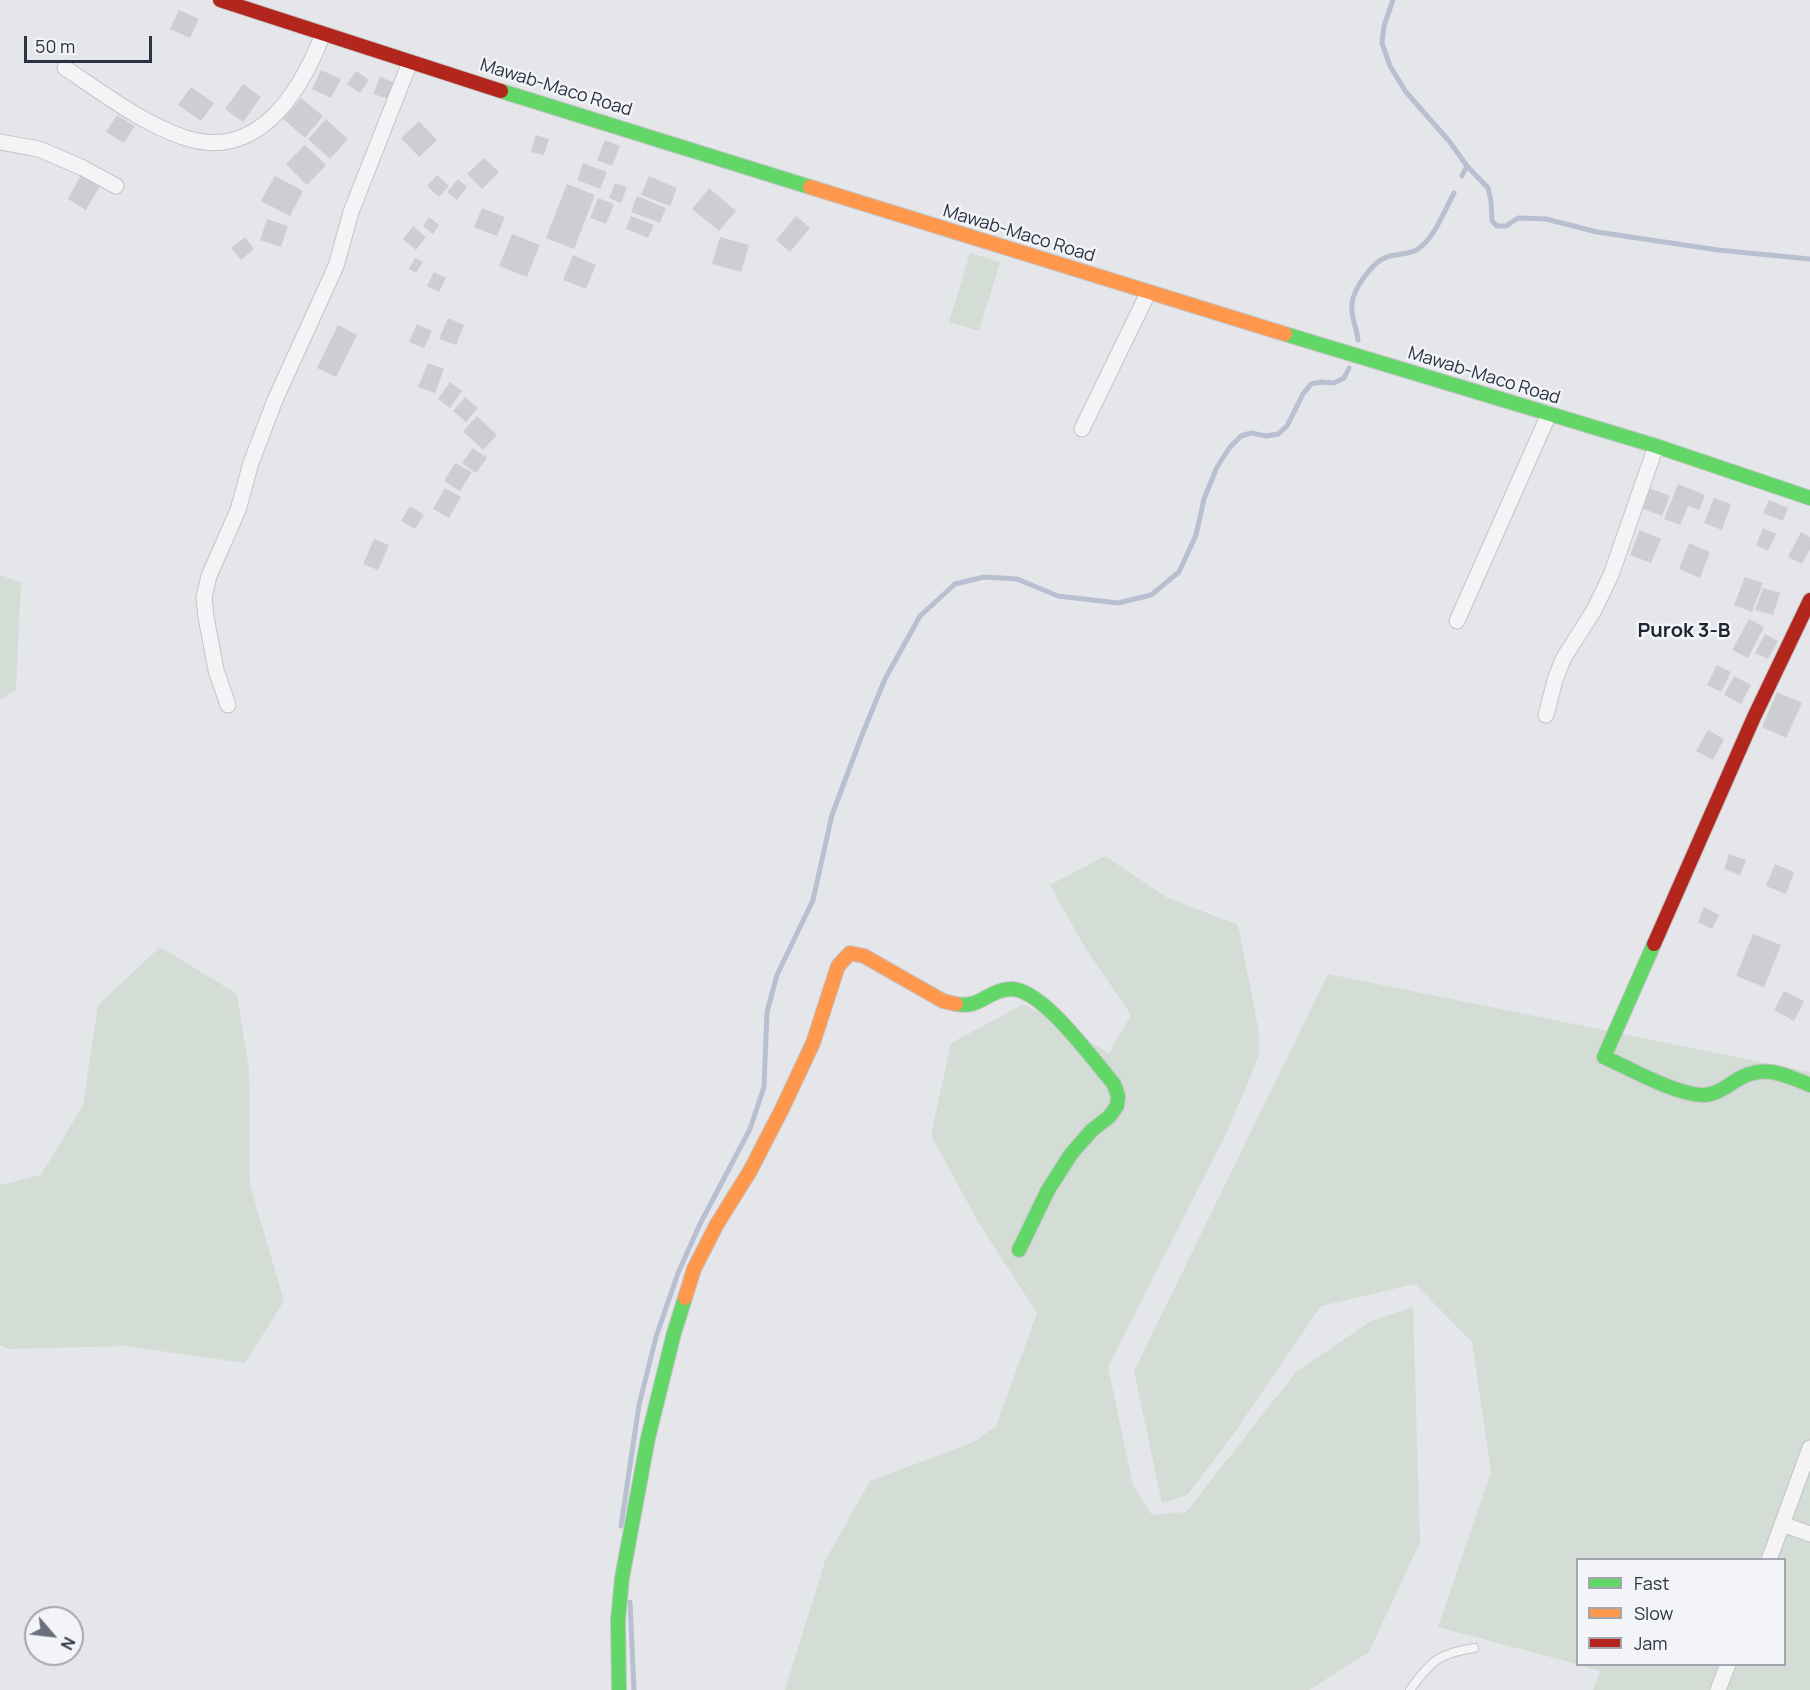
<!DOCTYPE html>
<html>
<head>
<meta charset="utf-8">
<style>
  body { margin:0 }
  #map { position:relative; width:1810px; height:1690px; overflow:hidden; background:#e5e6e9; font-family:Manrope,sans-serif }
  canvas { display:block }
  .legend { position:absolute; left:1576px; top:1558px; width:210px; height:108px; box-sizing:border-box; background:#f3f4f8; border:2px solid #a4a6af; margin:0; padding:8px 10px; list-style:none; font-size:18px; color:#2d3141 }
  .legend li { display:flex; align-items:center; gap:12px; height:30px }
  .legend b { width:30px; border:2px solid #a4a6af }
  .north { position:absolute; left:24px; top:1606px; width:60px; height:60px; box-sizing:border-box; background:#f3f4f8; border:2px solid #a4a6af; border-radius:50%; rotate:118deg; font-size:16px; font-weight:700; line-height:24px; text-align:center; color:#2d3141 }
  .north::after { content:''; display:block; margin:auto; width:21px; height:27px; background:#6d707c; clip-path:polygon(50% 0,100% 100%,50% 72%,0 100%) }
  .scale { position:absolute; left:24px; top:36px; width:128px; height:27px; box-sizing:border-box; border:3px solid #2d3141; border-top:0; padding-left:8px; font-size:18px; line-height:21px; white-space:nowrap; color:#2d3141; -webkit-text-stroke:4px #f3f4f8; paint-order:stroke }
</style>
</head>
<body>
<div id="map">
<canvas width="1810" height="1690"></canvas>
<ul class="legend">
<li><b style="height:8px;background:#63d668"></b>Fast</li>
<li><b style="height:8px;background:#ff974d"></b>Slow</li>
<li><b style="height:8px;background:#b3261e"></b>Jam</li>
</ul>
<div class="north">N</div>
<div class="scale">50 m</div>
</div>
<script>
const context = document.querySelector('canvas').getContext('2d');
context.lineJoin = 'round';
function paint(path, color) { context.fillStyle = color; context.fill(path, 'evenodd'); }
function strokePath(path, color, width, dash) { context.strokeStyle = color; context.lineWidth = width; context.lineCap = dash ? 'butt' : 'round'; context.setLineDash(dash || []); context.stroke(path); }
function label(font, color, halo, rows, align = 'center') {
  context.font = font + ' Manrope,sans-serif'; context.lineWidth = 5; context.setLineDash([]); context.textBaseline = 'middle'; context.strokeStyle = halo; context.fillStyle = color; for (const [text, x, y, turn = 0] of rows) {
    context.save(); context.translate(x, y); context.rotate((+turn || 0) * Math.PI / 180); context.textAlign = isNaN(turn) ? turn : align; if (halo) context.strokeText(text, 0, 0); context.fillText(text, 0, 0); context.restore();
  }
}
paint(new Path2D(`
  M970,253L1000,262L979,331L949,322Z
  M0,575L21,582L16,690L0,700Z
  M1105,856L1166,897L1238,925L1259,1032V1055L1228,1130L1108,1367L1133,1485L1152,1515L1186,1512L1296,1372L1371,1321L1413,1307L1420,1542L1369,1652L1309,1690H785L825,1561L870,1481L974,1442L996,1426L1037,1313L978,1222L931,1135L951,1043L1024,1004L1109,1053L1131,1015L1084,946L1050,885Z
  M160,947L237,994L249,1070L250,1185L284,1301L245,1363L125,1346L8,1349L0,1345V1185L41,1175L83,1105L98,1005Z
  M1328,974L1810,1072V1690H1593L1600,1671L1578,1665L1784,1664V1560H1578L1577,1664L1438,1627L1491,1472L1472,1342L1415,1284L1321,1306L1230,1439L1187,1495L1162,1503L1134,1371Z`), '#d4dcd6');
strokePath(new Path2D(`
  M1393,0L1384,26L1382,43L1390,66L1406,92L1449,141L1467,166L1488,188L1491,201L1492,221L1497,226H1506L1518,218L1546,219L1597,232L1718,250L1810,259
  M1462,176L1467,166
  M1358,340C1357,328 1350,316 1352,304C1353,289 1373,261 1387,257C1399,253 1413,255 1422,246C1436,233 1445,210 1454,193
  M621,1526L639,1405L656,1337L678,1273L700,1224L750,1129L764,1087L767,1012L777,975L813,900L832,815L862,735L885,679L920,616L955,584L984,577L1017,579L1058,596L1118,603L1151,595L1179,572L1196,535L1204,499L1217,467L1230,447L1241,436L1251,433L1266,436L1278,434L1287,426L1303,394L1311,384L1321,382L1334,383L1344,378L1349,368
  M630,1602L634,1690`), '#b7bfd0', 5);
paint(new Path2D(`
  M179,10L199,19L190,38L170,29Z
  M321,70L341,79L331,98L312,89Z
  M356,71L369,80L360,93L347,84Z
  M380,77L395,83L389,99L373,94Z
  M243,84L261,97L243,122L225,109Z
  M191,87L214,103L201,121L178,105Z
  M301,98L323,116L305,138L283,119Z
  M117,115L135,126L124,143L106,132Z
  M326,119L348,139L330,159L308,139Z
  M419,121L437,140L419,157L401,138Z
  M536,135L549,139L544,155L531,152Z
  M605,140L620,146L612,166L597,160Z
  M305,145L326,165L307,185L286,164Z
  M484,158L499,172L482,189L467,174Z
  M583,163L607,172L600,189L577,180Z
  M81,175L100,186L86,210L68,199Z
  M437,175L449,186L439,197L427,186Z
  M275,176L303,191L290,216L261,201Z
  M649,176L677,188L670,206L641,195Z
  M458,179L467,187L457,200L447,192Z
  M615,183L627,187L621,203L609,198Z
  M567,184L595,195L574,249L546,238Z
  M709,188L736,211L719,231L692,209Z
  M637,196L666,208L660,223L631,212Z
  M598,198L614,204L606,224L590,218Z
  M482,208L505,217L497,236L474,227Z
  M631,216L654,225L648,238L626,229Z
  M796,216L810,228L790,252L776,240Z
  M429,217L439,225L433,234L423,226Z
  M267,219L288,226L281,247L260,240Z
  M413,226L426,237L416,250L403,239Z
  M512,234L540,245L527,277L499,266Z
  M245,237L254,249L241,260L231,248Z
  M720,237L749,245L741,272L712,264Z
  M573,255L596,265L586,289L563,280Z
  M415,258L423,262L416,273L409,269Z
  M434,272L446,278L439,292L427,286Z
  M448,318L464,325L456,345L439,339Z
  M417,324L432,331L424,348L409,342Z
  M338,325L357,335L336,377L317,368Z
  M428,363L444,369L435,393L418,387Z
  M450,382L462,391L450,408L438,399Z
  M465,397L478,408L466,422L453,411Z
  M477,416L497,435L483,450L463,431Z
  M473,448L487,458L476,473L462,463Z
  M455,463L472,472L460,491L444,481Z
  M1678,484L1705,495L1699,510L1688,506L1680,525L1664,519Z
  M445,488L461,497L449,518L433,509Z
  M1649,488L1670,496L1662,516L1641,508Z
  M1714,498L1731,504L1722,530L1704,523Z
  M1769,500L1788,508L1783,521L1763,513Z
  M410,506L424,515L415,529L401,521Z
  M1763,528L1776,534L1768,551L1756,545Z
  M1640,530L1661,539L1651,563L1630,555Z
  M1801,532L1810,537V549L1802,564L1788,557Z
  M374,539L389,545L378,570L363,564Z
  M1689,543L1710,552L1700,578L1679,569Z
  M1745,577L1763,583L1752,612L1734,605Z
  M1763,588L1780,593L1773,615L1755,610Z
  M1749,619L1764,627L1748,658L1732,650Z
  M1765,634L1778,641L1768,659L1755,653Z
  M1717,665L1731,672L1721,692L1707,685Z
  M1734,676L1751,685L1741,704L1724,695Z
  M1777,692L1802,703L1786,738L1762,727Z
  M1708,730L1724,739L1713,760L1696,751Z
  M1729,854L1746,860L1740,875L1724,869Z
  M1775,864L1794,872L1786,894L1766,886Z
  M1704,907L1719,915L1712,929L1698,922Z
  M1753,934L1781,945L1764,987L1736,976Z
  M1784,991L1804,1001L1794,1021L1774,1010Z`), '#cdced1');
const lane = new Path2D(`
  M1410,1690C1430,1662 1439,1653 1474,1648`);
const street = new Path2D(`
  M65,68C100,91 143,124 183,137C257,163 300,93 323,34
  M0,142L39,149L83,168L116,186
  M1082,429L1148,293
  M1457,621L1549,414
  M228,705L216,670L206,617L204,597L209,576L238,510L251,463L275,400L336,266L351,212L410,62
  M1546,715L1555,680L1563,659L1593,612L1611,575L1656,446
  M1782,1524L1810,1534
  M1769,1560L1810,1448
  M1718,1690L1728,1664`);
const fast = new Path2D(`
  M501,91L810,187
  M1285,334L1656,446L1810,498
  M1654,944L1604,1057C1629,1068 1676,1095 1703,1095C1714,1095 1723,1089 1732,1083C1761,1063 1781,1073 1810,1085
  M956,1004C981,1009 987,990 1011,989C1043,989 1093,1060 1114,1084L1118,1096L1117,1106L1109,1117L1092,1130L1071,1154L1048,1190L1019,1250
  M619,1690L618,1620L622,1578L648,1438L674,1333L685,1298`);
const slow = new Path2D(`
  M810,187L1285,334
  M685,1298L694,1269L717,1224L750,1171L782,1109L813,1043L838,966L850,953L864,956L943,1001L956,1004`);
const jam = new Path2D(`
  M220,0L501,91
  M1654,944L1754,717L1810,600`);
strokePath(lane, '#c3c4c7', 10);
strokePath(street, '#c3c4c7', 17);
strokePath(fast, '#c3c4c7', 16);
strokePath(slow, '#c3c4c7', 16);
strokePath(jam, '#c3c4c7', 16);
strokePath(lane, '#f4f4f6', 8);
strokePath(street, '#f4f4f6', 15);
strokePath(fast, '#63d668', 14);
strokePath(slow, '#ff974d', 14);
strokePath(jam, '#b3261e', 14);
label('18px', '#2d3141', '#f3f4f8', [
  ["Mawab-Maco Road",556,88,17],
  ["Mawab-Maco Road",1019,234,17],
  ["Mawab-Maco Road",1484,376,17]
]);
label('bold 20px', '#1f2332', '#f3f4f8', [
  ["Purok 3-B",1684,631]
]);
</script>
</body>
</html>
